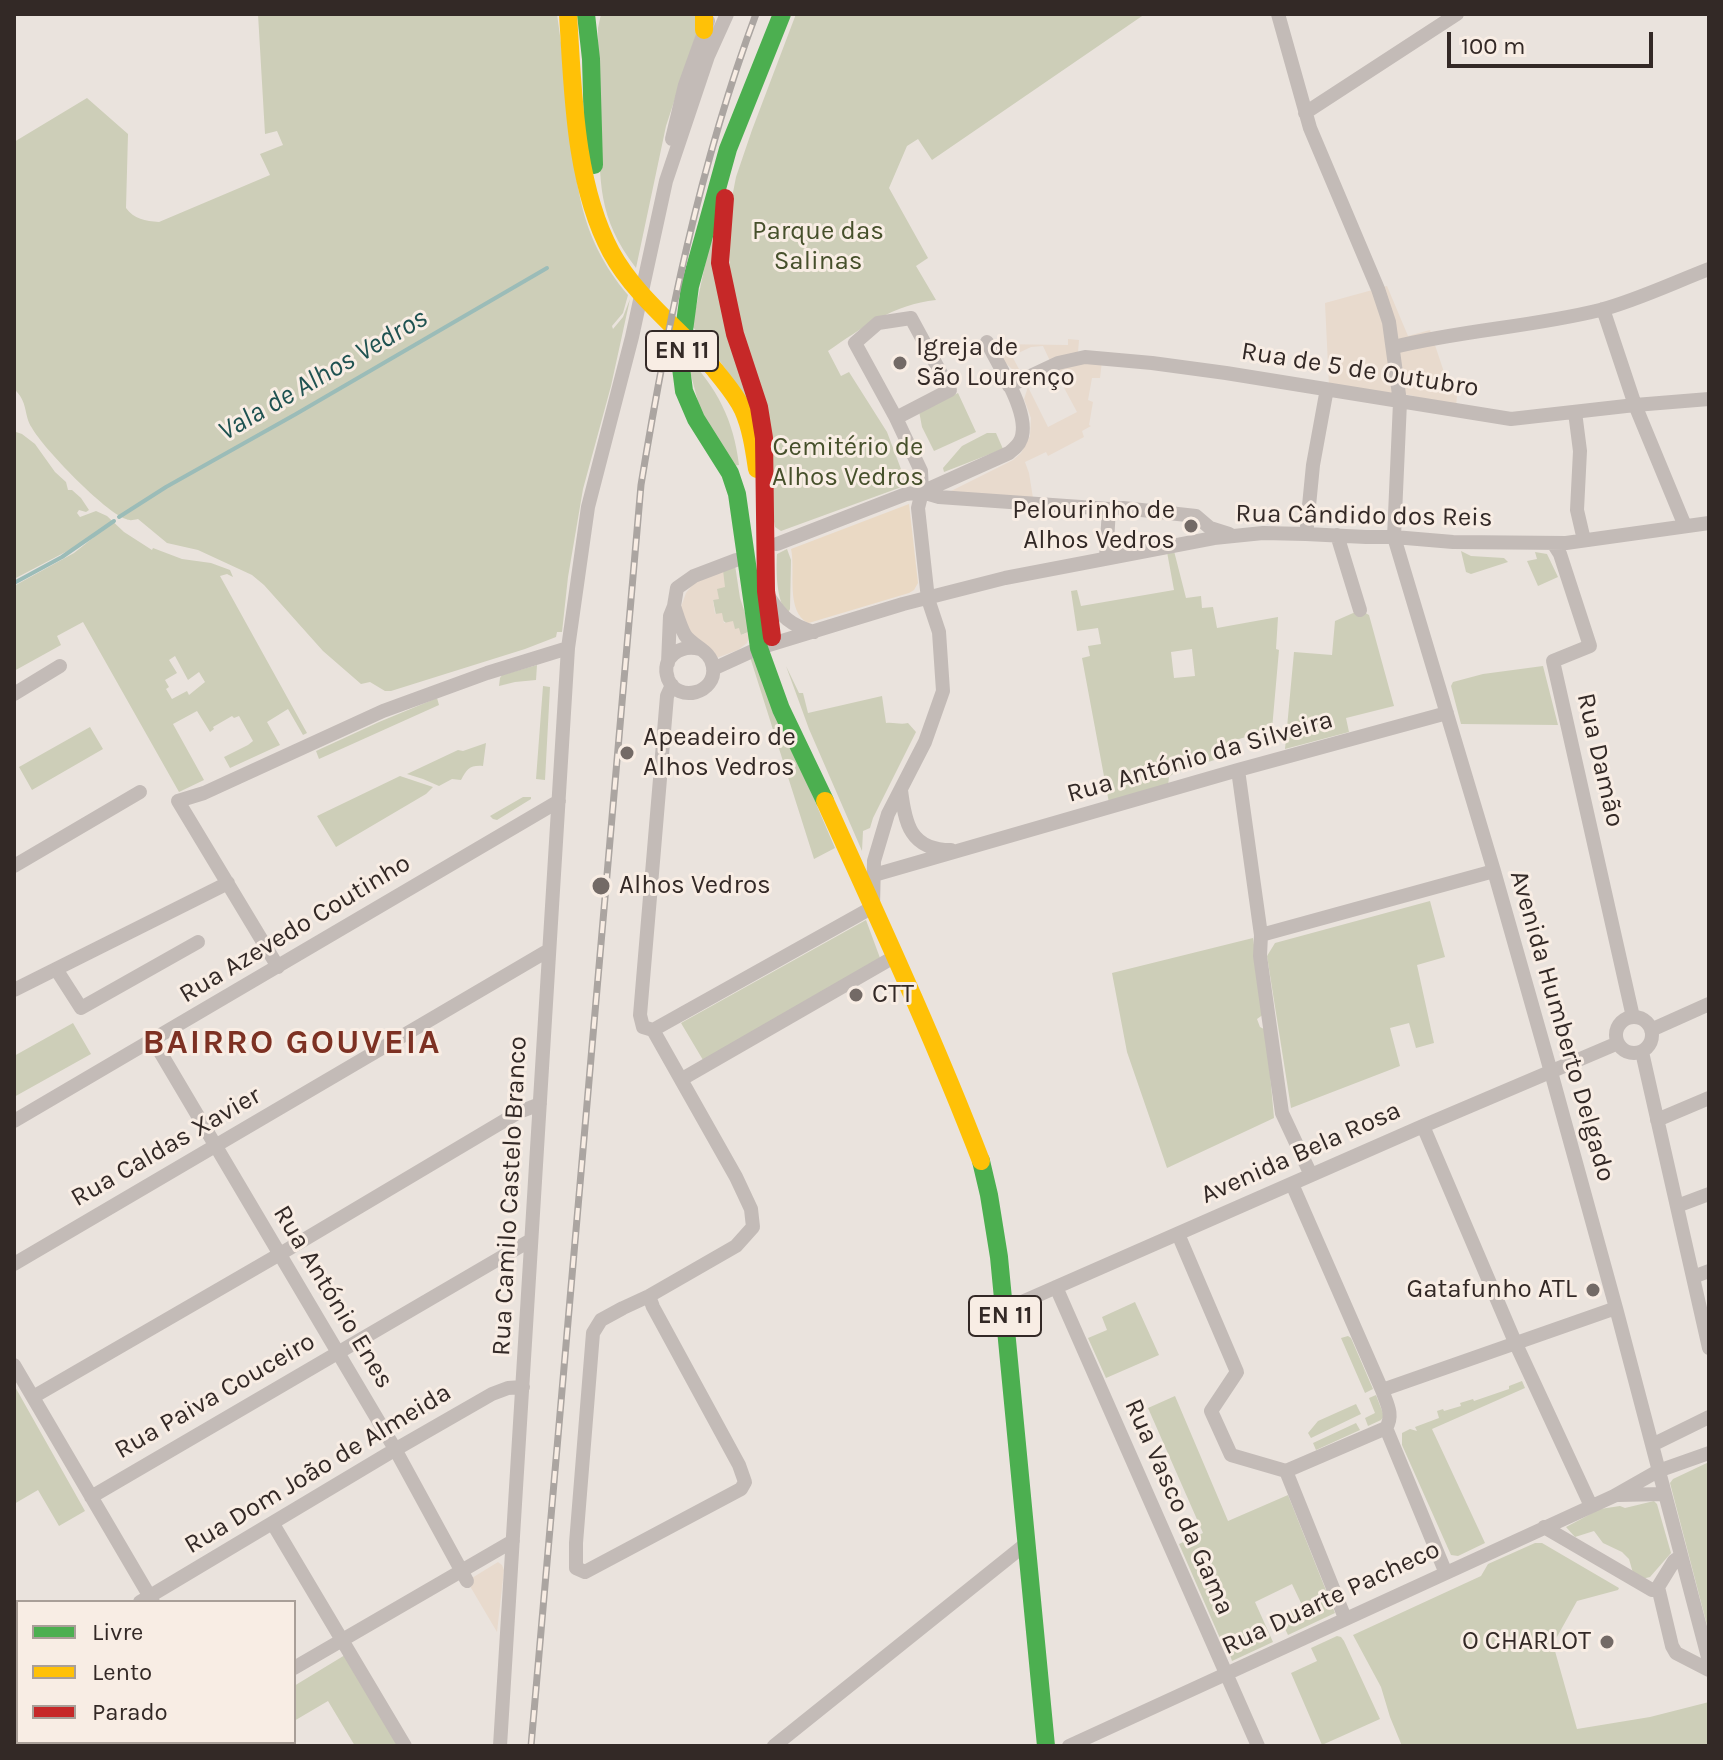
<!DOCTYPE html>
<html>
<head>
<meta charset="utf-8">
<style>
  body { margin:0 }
  #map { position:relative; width:1723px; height:1760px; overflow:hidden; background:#eae3dd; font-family:Karla,sans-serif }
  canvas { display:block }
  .frame { position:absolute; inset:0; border:16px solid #332926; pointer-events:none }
  .legend { position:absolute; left:16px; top:1600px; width:280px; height:144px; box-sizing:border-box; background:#f8ede4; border:2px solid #a99f98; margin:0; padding:10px 14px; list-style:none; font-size:24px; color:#332926 }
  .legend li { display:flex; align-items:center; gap:16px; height:40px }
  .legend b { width:40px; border:2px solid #a99f98 }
  .scale { position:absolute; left:1447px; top:32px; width:206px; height:36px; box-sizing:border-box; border:4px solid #332926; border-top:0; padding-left:10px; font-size:24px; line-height:28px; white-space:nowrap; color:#332926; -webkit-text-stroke:6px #f8ede4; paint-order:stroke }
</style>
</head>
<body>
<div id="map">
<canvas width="1723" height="1760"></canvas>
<div class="frame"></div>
<ul class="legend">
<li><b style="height:10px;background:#4caf50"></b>Livre</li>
<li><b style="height:10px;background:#ffc107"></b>Lento</li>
<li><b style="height:10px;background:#c62828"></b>Parado</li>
</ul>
<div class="scale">100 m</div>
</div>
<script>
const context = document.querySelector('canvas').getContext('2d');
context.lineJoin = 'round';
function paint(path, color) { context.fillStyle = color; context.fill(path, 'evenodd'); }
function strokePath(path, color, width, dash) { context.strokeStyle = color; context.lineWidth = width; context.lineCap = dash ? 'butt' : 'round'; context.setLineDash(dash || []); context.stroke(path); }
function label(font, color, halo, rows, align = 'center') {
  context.font = font + ' Karla,sans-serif'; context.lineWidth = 6; context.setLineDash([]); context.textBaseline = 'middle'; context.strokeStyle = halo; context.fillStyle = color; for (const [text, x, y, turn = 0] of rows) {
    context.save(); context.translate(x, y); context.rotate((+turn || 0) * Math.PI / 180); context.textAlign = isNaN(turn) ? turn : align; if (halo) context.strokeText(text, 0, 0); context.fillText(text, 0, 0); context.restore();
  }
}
paint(new Path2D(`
  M258,14H557C561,44 566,75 569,106C576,181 577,234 628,295L623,313L612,326L613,329L623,317L630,299L611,386L583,489L568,577L562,632H557L556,637L525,649L391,691H385L370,682L361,684L323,651L264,585L252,575L198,550L167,543L138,519C133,520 130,521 126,519C105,512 43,448 32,428C23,414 29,403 14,389V142L87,98L128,134L126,208C134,219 145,221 159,222L270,175L260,154L283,145L277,131L265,134Z
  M601,14H697L699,26L666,126L636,268C597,217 600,182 599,121C599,90 598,59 598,28Z
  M796,14H1145L932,160L918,139L907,146L889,188L928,258L916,266L936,300C894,304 862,328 828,351L841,376L849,372L887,432L907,485L781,531L775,527L730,284L729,213L736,177L752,130Z
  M711,237L757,419C737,386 718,355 692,326Z
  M686,356C717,387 734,421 739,465L733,466L702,417Z
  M958,393L976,432L934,451L922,427L919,411Z
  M16,432L22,434L35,444L55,472L66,482L68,490H72L81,498L89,510L86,512L79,510L77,513L80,517L96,511L107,516L124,532L152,550L153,548L182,559L211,563L230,570L233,577L227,574L220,576L307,733L303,735L288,709L267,722L280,745L230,768L224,757L248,745L253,741L239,716L234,718L232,716L213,727L214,729L210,732L197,711L173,724L204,780L179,792L83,622L57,636L61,645L14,671V586L74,553L94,537L14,579V433ZM175,656L188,680L199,672L205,682L189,695L187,691L172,699L166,689L169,687L165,680L177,673L169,660Z
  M987,433H996L1003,449L944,472L943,468L962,446Z
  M787,549L791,560L790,609L788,613C776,603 776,569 777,554Z
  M1174,551L1186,598L1201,596L1202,608L1213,607L1217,628L1278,617L1276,649L1279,650L1272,729L1226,743L1230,755L1174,773L1169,777L1168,786L1109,803L1082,658L1090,656L1088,646L1101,644L1098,628L1077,631L1071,591L1077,590L1081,606L1174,590L1167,552ZM1192,649L1195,676L1174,678L1171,652Z
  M1461,551L1471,556L1504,558L1508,562L1471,574L1466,572Z
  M1535,552L1547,554L1558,577L1538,586L1527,561L1537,559Z
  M735,565L740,598L751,631L741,635L716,615L713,600L723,570Z
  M1360,610L1369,615L1394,706L1346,718L1349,732L1285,749L1294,652L1332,655L1335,621Z
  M750,657L754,659L835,848L814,859Z
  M537,665L536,680L515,682L499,686L500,678L502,675Z
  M786,666L799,693H803L808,713L882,696L886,723C894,722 900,725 908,723L916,732L873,818L870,828L863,831L862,851L809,729Z
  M1543,666L1558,725L1461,724L1451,686L1453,682L1483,674Z
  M543,686L550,687L545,780L536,779Z
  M437,698L439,705L319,759L316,751L379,722Z
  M90,727L103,749L32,790L19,767Z
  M486,743L483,766C470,765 467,769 461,780L452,779L439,786L423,779L407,774L458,750L463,751Z
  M400,776L433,787L426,794L336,847L317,816Z
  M523,797H531V799L497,820L493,819L490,816Z
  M1430,901L1445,957L1417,965L1434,1043L1416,1048L1409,1023L1390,1028L1400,1066L1291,1108L1267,956L1275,943Z
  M866,920L880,958L703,1060L681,1023Z
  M1253,938L1264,1014L1257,1019L1260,1027L1266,1030L1274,1118L1167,1168L1127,1052L1112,973Z
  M73,1023L91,1054L14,1097V1056Z
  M1135,1302L1159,1355L1106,1378L1088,1338L1107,1330L1102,1317Z
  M1348,1336L1351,1338L1373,1389L1365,1393L1341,1338Z
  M1522,1381L1525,1388L1432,1429L1485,1543L1458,1556L1451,1555L1402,1445V1433L1410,1429L1417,1431L1415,1427L1439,1418L1437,1411L1443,1409L1444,1411L1461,1406L1460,1403L1473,1399L1474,1401L1509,1389V1386Z
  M14,1385L85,1511L59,1526L38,1490L14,1504Z
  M1376,1395L1384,1416L1381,1420L1368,1426L1365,1418L1375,1413L1369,1398Z
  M1175,1396L1228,1521L1288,1495L1335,1613L1288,1635L1279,1616L1302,1605L1292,1584L1255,1602L1273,1642L1232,1661L1229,1652H1226L1179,1544L1203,1533L1148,1408Z
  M1356,1404L1361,1414L1311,1438L1308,1433L1318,1421Z
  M1356,1423L1360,1430L1316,1450L1313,1443Z
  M1709,1462V1633L1670,1483L1673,1479Z
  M1654,1501L1657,1504L1671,1553L1650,1577L1642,1579L1633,1573L1629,1559L1622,1552L1603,1543L1594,1531L1575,1537L1566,1527L1600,1509L1620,1506L1625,1508Z
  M1535,1543H1542L1619,1588L1618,1590L1577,1601L1553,1644L1577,1729L1650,1717L1709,1702V1746H1402L1390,1717L1381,1687L1353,1635L1481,1576L1488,1564Z
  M1337,1636L1341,1637L1344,1641L1380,1719L1322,1745L1291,1673L1317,1661L1311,1648Z
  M345,1655L399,1746H355L328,1701L294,1721V1686Z`), '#cdceb8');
paint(new Path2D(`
  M909,504L918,583L914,590L909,593L812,622L808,623C785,611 796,571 791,549Z`), '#ead9c4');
paint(new Path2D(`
  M1387,286L1408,336L1430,330L1448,384H1458L1456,407L1409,395L1329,386L1325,303Z
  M1068,339L1079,340L1078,352L1050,361L1043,346L1031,347L1012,356L1020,371L1012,369L1002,360L994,344L1068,345Z
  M1077,361H1102L1100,378H1092L1088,400L1093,402L1089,425L1091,426L1082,431L1084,437L1048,456L1046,452L1025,462L1029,473L1033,498L949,492L1013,460L1021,453L1030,436L1031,418L1024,399L1028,387L1048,427L1077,412L1054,369Z
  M723,570L725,587L717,589L719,599L713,600L715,614L722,613L724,623L733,621L735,629L739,628L741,635L751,631L747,643L738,650L711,660L689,635L681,607L686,593L693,584L705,577Z
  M498,1562L502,1565L504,1570L497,1632L467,1581Z
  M25,1742H117L120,1746H27Z`), '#e8dacd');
strokePath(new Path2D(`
  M119,517L166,487L296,414L547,268
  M14,583L62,557L114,521`), '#9bbcb8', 4);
strokePath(new Path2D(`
  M1278,14L1310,128L1378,289L1389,322L1400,402L1394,537L1494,871L1551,1072L1616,1308L1709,1661
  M1305,113L1457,14
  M672,139L685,85L708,21
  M1603,309L1635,405L1685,526
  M1394,347C1462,330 1532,327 1600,310C1635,301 1675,282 1709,269
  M1009,386L1058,363L1085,357L1152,363L1226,373L1511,419L1635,405L1709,399
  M1575,412L1580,451L1577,510L1584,540
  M922,492L939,497L1109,509
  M1307,526L1313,465L1326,394
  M1337,535L1360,610
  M1553,543L1560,554L1590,646L1553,661L1633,1017
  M777,544L906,494L922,492L1009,453C1014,449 1019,445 1021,439C1031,414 998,365 987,342
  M1106,558L1109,509L1123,508L1196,516L1210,528L1229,534
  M769,597C782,617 790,625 814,632
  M674,606L677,588L694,576L736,560
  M668,663L670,616L674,606C677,615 680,626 685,635C693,647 711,650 713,667C717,693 678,704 668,679C660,657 681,644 700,649
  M713,669L759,648L903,604L1005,578L1214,538L1263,533L1306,534L1366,537H1394L1453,542L1566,543L1709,523
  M14,694L60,666
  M1238,770L1261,935L1260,956L1282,1113L1311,1175
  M901,790C905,823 910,850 951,850
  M14,866L140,792
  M874,875L1238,770L1447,713
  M1261,935L1494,871
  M278,967L178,801L204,793L383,711L487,673L568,648
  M56,969L81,1008L198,942
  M14,990L228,883
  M1616 1035a18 18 0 1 1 36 0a18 18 0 1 1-36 0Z
  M653,1030L873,907L874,861L888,814L925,742L943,691L939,632L928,599L918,508L922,492L921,471L896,418L855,343L878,323L911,318L950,390L896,418
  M1651,1030L1709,1004
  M153,1040L395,1449L467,1581
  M1642,1052L1709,1348
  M682,1079L894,957
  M1657,1120L1709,1098
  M14,1121L559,801
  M1423,1126L1515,1342L1591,1506
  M1292,1184L1382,1390C1387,1404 1394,1415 1386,1428
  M1677,1206L1709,1194
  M1178,1234L1237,1372L1211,1411L1231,1455L1286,1471L1386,1428
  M14,1264L549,950
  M1693,1277L1709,1271
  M1056,1287L1258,1746
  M649,1296L653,1307L739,1465L745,1482L741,1489L585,1572L576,1568V1543L593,1333L601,1320L623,1308L649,1296L736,1246L753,1227L751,1209L736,1177L653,1030L643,1027L640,1015L667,696L672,685
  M1004,1310L1423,1126L1618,1043
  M14,1365L153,1602
  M1382,1390L1616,1308
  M33,1397L280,1254L519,1112L540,1104
  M1386,1428L1445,1571
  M1652,1445L1709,1417
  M1286,1471L1345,1618
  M1618,1495L1664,1494
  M91,1497L531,1240
  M273,1524L405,1746
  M1544,1527L1652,1590H1658
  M1681,1556L1674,1561L1658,1587L1672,1646L1676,1653L1709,1670
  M140,1602L391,1452L492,1394L508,1388L523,1387
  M14,1645L18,1652
  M294,1668L513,1541
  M14,1676L18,1674
  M71,1742L73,1746
  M237,1742L239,1746
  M164,1746L171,1742
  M500,1746L568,648L588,507L632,337L666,181L708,56L727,14
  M774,1746L1027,1543
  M1069,1746L1614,1496L1658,1471L1709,1453`), '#c3bbb7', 14);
strokePath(new Path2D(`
  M586,14L591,59L594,165
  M782,14L728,149L690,286L680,360L684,391L696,419L730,473L737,494L759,648L781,709L825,801
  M981,1161L989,1195L999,1257L1046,1746`), '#4caf50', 18);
strokePath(new Path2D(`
  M568,14C573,90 574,183 611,252C636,298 682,331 715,370C725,383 736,395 743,410C751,428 754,449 757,469
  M704,14V30
  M825,801C879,920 934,1039 981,1161`), '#ffc107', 18);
strokePath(new Path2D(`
  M725,198L720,263L735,334L759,407L764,438L766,591L772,637`), '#c62828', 18);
const rail = new Path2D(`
  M531,1746L641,485C667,326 699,166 756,14`);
strokePath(rail, '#aba5a1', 7);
strokePath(rail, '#f8ede4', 4, [12]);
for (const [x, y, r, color] of [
  [900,363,8,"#736a66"],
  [1191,526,8,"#736a66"],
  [627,753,8,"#736a66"],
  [601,886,10,"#736a66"],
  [856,995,8,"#736a66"],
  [1593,1290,8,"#736a66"],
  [1607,1642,8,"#736a66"]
]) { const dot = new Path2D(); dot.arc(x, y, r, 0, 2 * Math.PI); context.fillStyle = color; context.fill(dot); strokePath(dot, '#f8ede4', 3); }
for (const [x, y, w] of [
  [682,351,72],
  [1005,1316,72]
]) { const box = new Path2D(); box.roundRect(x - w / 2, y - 20, w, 40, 6); context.fillStyle = '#f8ede4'; context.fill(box); strokePath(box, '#332926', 2); }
label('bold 24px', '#332926', null, [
  ["EN 11",682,351],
  ["EN 11",1005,1316]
]);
label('26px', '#46502b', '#f8ede4', [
  ["Parque das",818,232],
  ["Salinas",818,262],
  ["Cemitério de",848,448],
  ["Alhos Vedros",848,478]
]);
label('26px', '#332926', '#f8ede4', [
  ["Igreja de",916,348],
  ["São Lourenço",916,378],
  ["Pelourinho de",1175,511,"right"],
  ["Alhos Vedros",1175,541,"right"],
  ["Apeadeiro de",643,738],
  ["Alhos Vedros",643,768],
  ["Alhos Vedros",619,886],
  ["CTT",872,995],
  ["Gatafunho ATL",1577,1290,"right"],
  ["O CHARLOT",1591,1642,"right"]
], 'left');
label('26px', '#332926', '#f8ede4', [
  ["Rua de 5 de Outubro",1360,370,9],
  ["Rua Cândido dos Reis",1364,516,1],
  ["Rua António da Silveira",1200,757,-16],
  ["Rua Damão",1600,760,77],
  ["Rua Azevedo Coutinho",295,929,-31],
  ["Avenida Humberto Delgado",1562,1026,74],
  ["Rua Caldas Xavier",166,1147,-30],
  ["Avenida Bela Rosa",1301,1153,-24],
  ["Rua Camilo Castelo Branco",510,1196,-87],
  ["Rua António Enes",333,1297,59],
  ["Rua Paiva Couceiro",215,1396,-30],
  ["Rua Dom João de Almeida",318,1469,-31],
  ["Rua Vasco da Gama",1179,1507,66],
  ["Rua Duarte Pacheco",1331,1598,-25]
]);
label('italic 28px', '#1e5251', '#f8ede4', [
  ["Vala de Alhos Vedros",323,375,-30]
]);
context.letterSpacing = '2px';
label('bold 34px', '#7d3123', '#f8ede4', [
  ["BAIRRO GOUVEIA",292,1043]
]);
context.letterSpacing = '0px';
</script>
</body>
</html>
